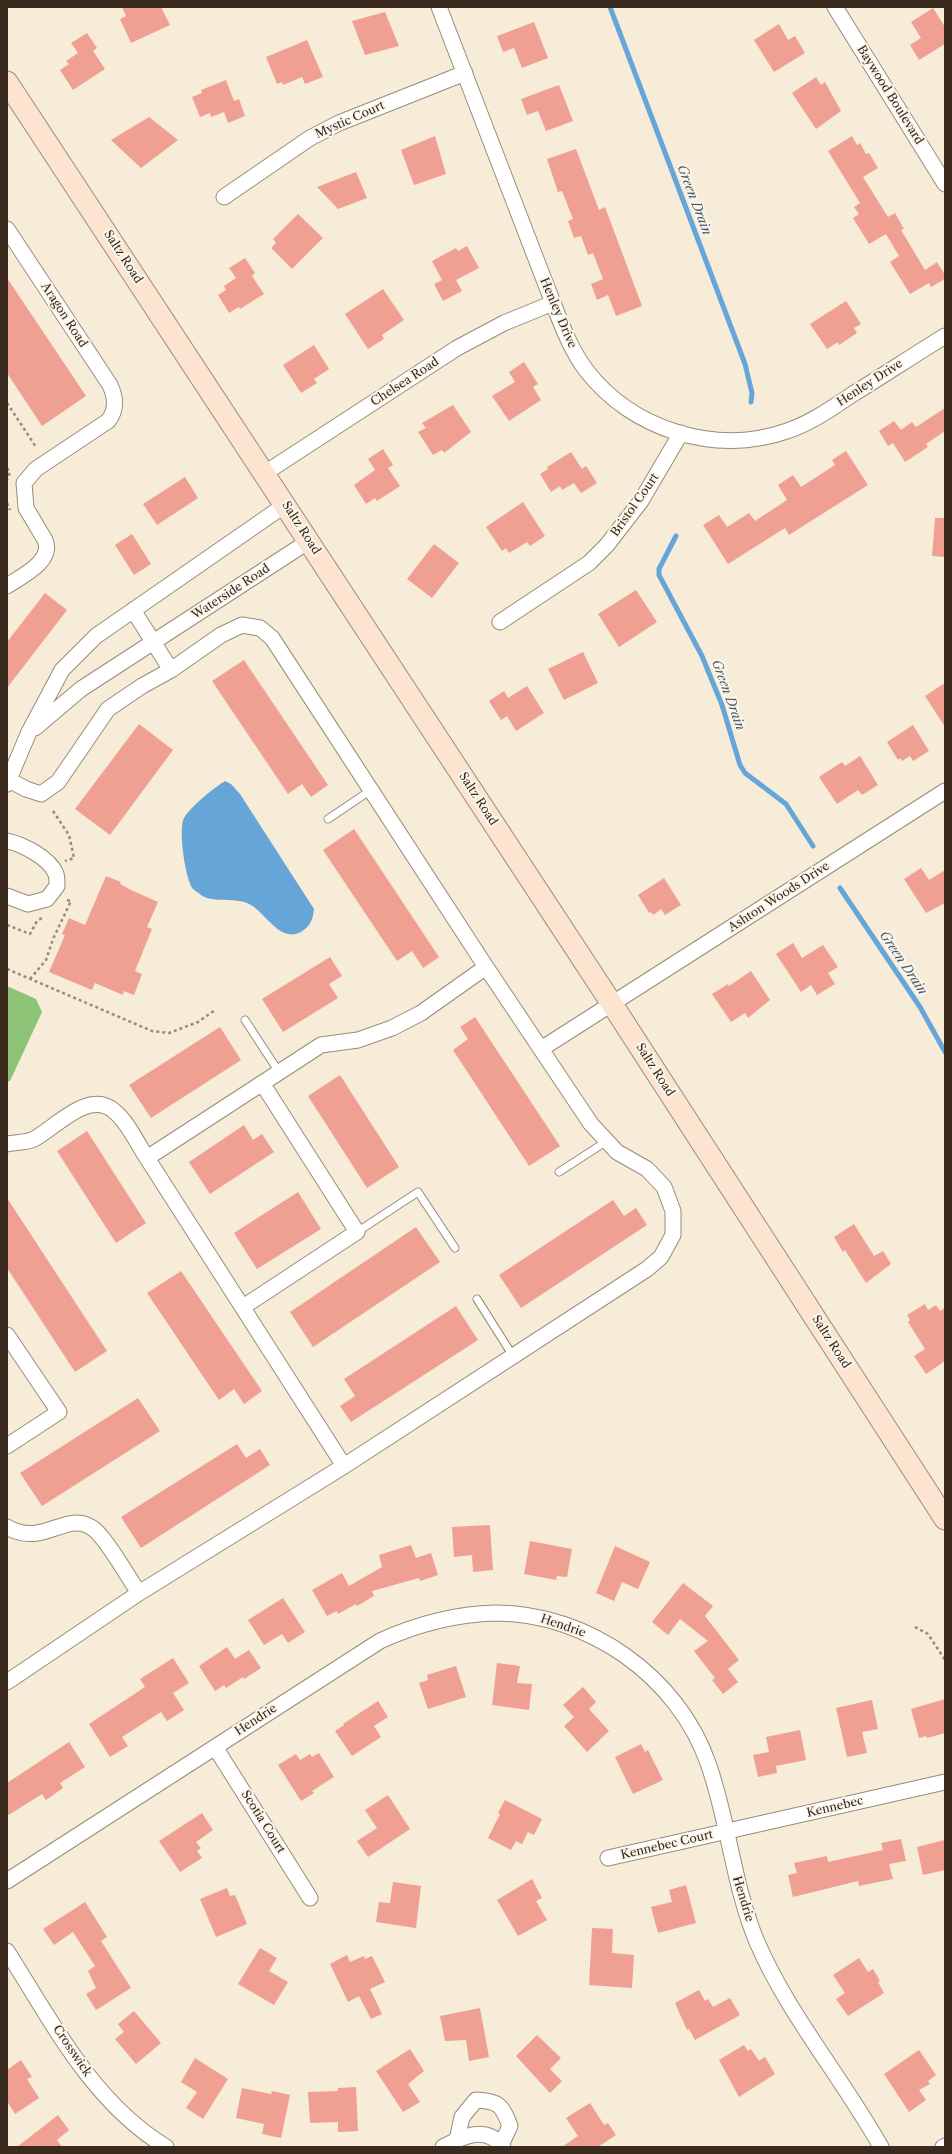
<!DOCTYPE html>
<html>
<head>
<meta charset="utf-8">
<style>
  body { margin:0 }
  #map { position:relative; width:952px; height:2154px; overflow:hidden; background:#f6ecd7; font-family:"Libre Caslon Text",serif }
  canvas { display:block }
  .frame { position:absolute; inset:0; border:8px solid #3b2a1e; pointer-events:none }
</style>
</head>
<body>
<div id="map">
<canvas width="952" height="2154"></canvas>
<div class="frame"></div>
</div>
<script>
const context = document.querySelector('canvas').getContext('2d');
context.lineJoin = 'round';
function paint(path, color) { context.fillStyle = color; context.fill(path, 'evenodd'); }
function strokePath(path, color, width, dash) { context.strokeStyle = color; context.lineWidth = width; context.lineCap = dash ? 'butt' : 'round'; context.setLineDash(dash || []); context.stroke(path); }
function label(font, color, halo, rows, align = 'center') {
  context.font = font + ' "Libre Caslon Text",serif'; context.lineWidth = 4; context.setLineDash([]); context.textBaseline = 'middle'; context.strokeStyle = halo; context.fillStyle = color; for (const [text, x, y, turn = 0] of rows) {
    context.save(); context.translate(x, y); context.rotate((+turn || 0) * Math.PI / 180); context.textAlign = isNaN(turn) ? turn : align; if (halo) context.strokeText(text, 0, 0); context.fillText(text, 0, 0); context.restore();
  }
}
paint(new Path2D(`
  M7,986L36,999L42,1012L10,1081L7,1082Z`), '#8cc377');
paint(new Path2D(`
  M225,781L231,784L240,794L314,909C313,920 310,926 301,932C281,943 266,914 251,905C236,896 214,904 201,895C199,893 195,891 193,889C185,879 178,828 184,818C191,806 214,788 225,781Z`), '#66a5d8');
strokePath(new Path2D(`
  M610,7L745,364L752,393L751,402
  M676,536L659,569V575L702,656L722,705L740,765L745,773L786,804L813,846
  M840,888L920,1007L945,1052`), '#66a5d8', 5);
paint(new Path2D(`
  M122,7H161L170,25L131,43L120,19L126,16Z
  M933,8L945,27V44L919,60L910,45L921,38L911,22Z
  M385,12L399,46L365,55L352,21Z
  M534,22L548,58L522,68L514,48L503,52L497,36Z
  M779,24L788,40L795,36L805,53L774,72L754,40Z
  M87,33L97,48L93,51L105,69L73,90L60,70L69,64L66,61L78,53L71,43Z
  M307,40L323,77L305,84L302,77L283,85L282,82L277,84L266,57Z
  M816,77L821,85L825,82L841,111L816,129L792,93Z
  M226,80L234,101L239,99L245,116L228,123L224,112L211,117L210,113L200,117L192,97L202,93L201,90Z
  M559,85L573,121L546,131L538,111L527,115L521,99Z
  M149,117L178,140L141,168L111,140Z
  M435,136L446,174L414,185L401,150Z
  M852,136L857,145L860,143L866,154L869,153L878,168L863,177L888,217L895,213L904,229L901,230L925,270L937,262L945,275V279L931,287L929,283L910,294L890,262L899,256L886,234L869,244L853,218L859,214L854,207L860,203L828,151Z
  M576,149L599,210L605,207L642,306L616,316L608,295L597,300L591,284L603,279L593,253L588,255L581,236L574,238L568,221L573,219L562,191L558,192L547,159Z
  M356,172L367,198L338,209L317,187Z
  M298,214L323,238L292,269L271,248L276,243L273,239Z
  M467,246L479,268L456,280L462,291L443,301L434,284L442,280L432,261L456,248L458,251Z
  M245,258L255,273L252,276L264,294L240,309L239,307L229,313L218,295L226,290L224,286L236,278L229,268Z
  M7,278L86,396L42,426L7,373Z
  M383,289L404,320L382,335L384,339L368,349L345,314Z
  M846,301L861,324L854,328L857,333L839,345L838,342L827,349L810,324Z
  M314,345L329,369L314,379L317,383L301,393L283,365Z
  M524,362L538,384L533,387L541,400L509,421L492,396L515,382L509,372Z
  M453,405L471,432L444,453L442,450L433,455L418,432L426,428L422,423Z
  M945,408V431L926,444L928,447L905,462L893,443L888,446L879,431L894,421L901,430L912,422L916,427Z
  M383,449L393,465L388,468L400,486L377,501L375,498L366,504L354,485L375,470L368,459Z
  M846,451L868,485L789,535L785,528L728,564L703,525L719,515L727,527L749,513L755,521L787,500L778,485L793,475L801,487L835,465L832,460Z
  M571,452L582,469L586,466L597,483L581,493L574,483L562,490L560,486L551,492L540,474L548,469L547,467Z
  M185,477L198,498L157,525L143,504Z
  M523,502L545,536L530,546L527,542L509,553L506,548L502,551L486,527Z
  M935,518H945V557L932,556Z
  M132,534L151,564L134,575L115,545Z
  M434,544L459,563L432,598L407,579Z
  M636,590L657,622L619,647L598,614Z
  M45,593L67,610L7,688V642Z
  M583,652L598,683L564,700L548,669Z
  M244,660L328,785L311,797L302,784L288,794L212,681Z
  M945,683V727L925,696Z
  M527,686L544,713L516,731L507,716L501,720L489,701L504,691L508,698Z
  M139,724L173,750L110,835L75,809Z
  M913,725L929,751L913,761L910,756L902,761L900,758L898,760L887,742Z
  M860,756L878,785L862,795L858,790L837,804L819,777L842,762L845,766Z
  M354,829L439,957L423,968L412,951L397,961L323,850Z
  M921,868L929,880L945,870V903L926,913L904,879Z
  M106,876L121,882L120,884L131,890L158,902L147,927L152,929L135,971L142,974L134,995L124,991L123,995L95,983L92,990L49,972L65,935L62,934L69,918L85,925Z
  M664,878L681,905L665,915L661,909L653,915L651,912L649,913L638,895Z
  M793,943L802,958L823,945L838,967L828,973L835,984L817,995L811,985L801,992L776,954Z
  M330,957L342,976L329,984L338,998L283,1032L262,999Z
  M751,971L770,1000L748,1018L745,1013L731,1022L712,994L728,984L729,986Z
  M475,1017L560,1146L529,1166L453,1050L468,1039L460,1027Z
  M220,1027L241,1060L151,1118L129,1085Z
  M340,1075L399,1167L367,1188L308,1096Z
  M244,1125L253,1140L262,1134L274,1152L210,1194L189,1162Z
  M87,1131L146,1223L116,1243L57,1151Z
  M298,1192L321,1229L257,1269L234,1233Z
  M7,1198L107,1351L75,1372L7,1268Z
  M613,1200L624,1216L636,1208L647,1225L521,1308L499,1275Z
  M854,1224L874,1256L883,1251L891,1264L866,1283L845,1250L843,1252L834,1237Z
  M416,1227L440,1262L313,1347L290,1312Z
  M181,1271L262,1391L244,1404L234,1389L219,1400L147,1293Z
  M925,1304L928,1310L936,1305L940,1311L945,1308V1361L926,1374L914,1356L925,1349L908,1322L910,1320L907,1315Z
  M456,1306L478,1340L351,1422L340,1406L355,1396L344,1379Z
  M138,1398L160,1431L42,1506L20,1473Z
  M237,1444L246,1458L260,1449L270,1465L141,1548L121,1517Z
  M490,1525L493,1570L473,1572L472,1555L454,1557L452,1527Z
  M530,1541L572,1549L567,1577L557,1576L556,1580L524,1574Z
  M411,1545L416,1558L431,1553L438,1575L420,1581L419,1578L372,1591L374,1596L357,1606L356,1604L338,1614L337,1611L327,1616L312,1590L342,1573L349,1586L382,1567L379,1555Z
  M615,1546L650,1562L638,1589L622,1582L614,1601L596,1593Z
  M683,1583L713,1606L705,1616L739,1660L728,1669L738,1682L723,1694L712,1680L715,1678L694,1651L708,1641L680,1619L668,1635L652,1622Z
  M283,1598L305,1632L288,1643L282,1634L264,1645L248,1620Z
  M227,1647L235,1659L249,1650L261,1668L244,1679L243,1677L226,1688L224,1685L215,1691L199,1666Z
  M173,1658L189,1683L173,1693L184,1710L167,1721L161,1712L122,1737L128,1746L110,1757L89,1724L145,1687L140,1679Z
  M497,1663L520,1666L517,1683L532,1684L529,1710L492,1705Z
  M456,1666L466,1697L428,1709L419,1683L428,1680L427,1675Z
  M583,1687L596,1702L589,1709L609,1731L587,1752L564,1726L574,1717L563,1705Z
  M945,1699V1733L927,1738L926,1736L919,1738L911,1709Z
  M872,1700L878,1729L862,1732L867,1753L847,1757L836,1708Z
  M378,1701L388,1717L374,1726L381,1737L352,1756L335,1731L344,1725L343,1724Z
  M800,1730L806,1760L776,1766L777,1773L758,1777L753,1755L769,1752L766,1737Z
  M69,1742L85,1767L60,1783L63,1788L46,1800L42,1794L7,1816V1783Z
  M641,1744L645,1752L648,1750L663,1780L633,1794L615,1757Z
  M319,1753L334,1777L312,1791L314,1793L301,1801L278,1765L296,1754L300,1760L310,1754L312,1757Z
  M388,1795L410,1829L368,1857L357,1841L377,1828L365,1810Z
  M505,1800L542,1819L534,1835L528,1832L522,1844L516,1841L511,1850L488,1838L500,1814L498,1813Z
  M202,1813L213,1830L196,1842L201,1848L197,1851L202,1858L180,1872L159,1841Z
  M901,1839L906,1861L889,1864L893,1879L859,1886L858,1881L793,1897L788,1875L797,1873L794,1863L827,1856L828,1862L883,1850L881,1843Z
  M945,1840V1870L923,1875L917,1847Z
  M532,1879L542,1898L536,1901L547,1920L518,1936L497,1900Z
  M393,1882L421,1886L416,1928L376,1922L379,1902L390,1903Z
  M686,1885L696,1923L658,1933L651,1907L672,1902L669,1890Z
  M227,1888L230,1896L235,1895L247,1924L216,1937L200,1899Z
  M85,1902L107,1937L101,1941L131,1988L96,2010L86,1994L96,1988L88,1971L95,1966L73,1932L54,1945L43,1929Z
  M592,1928L613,1929L612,1953L634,1955L632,1988L589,1985Z
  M260,1948L277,1958L269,1971L288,1982L274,2005L238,1984Z
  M347,1955L350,1962L364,1956L365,1959L372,1956L385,1982L370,1989L382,2014L371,2019L359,1996L348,2002L330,1964Z
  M859,1958L868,1972L873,1969L880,1981L878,1982L884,1993L848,2016L836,1999L845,1993L833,1975Z
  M699,1990L705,2001L708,1999L713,2007L730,1998L740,2015L695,2040L689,2029L687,2030L675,2003Z
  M480,2008L489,2057L469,2061L466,2040L445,2041L440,2016Z
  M134,2011L161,2043L136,2064L115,2039L124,2032L118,2024Z
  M537,2035L561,2058L550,2069L562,2081L550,2093L516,2056Z
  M744,2045L748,2051L751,2049L759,2061L765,2057L775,2074L739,2097L719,2060Z
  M410,2049L424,2071L408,2084L420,2102L403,2112L376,2071Z
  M919,2050L936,2075L928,2081L930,2084L919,2090L926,2100L909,2112L884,2074Z
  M195,2058L228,2079L203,2119L186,2108L197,2092L181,2082Z
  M21,2060L32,2077L27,2079L39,2098L15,2114L7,2101V2070Z
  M356,2087L358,2131L338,2132V2122L310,2123L308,2092L338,2091V2088Z
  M242,2088L271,2094L272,2091L290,2095L281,2138L262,2134L264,2124L236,2118Z
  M590,2103L604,2125L608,2123L616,2135L598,2147H562L578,2136L566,2118Z
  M58,2115L69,2130L57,2140L62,2147H17Z`), '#f09f93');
const lane = new Path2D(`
  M328,819L371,790
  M245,1020L279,1072
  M559,1172L607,1141
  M357,1232L418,1192L455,1248
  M477,1299L513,1356`);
const street = new Path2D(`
  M439,7L553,303C562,326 571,350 586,370C632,430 716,456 787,431C811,423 832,408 853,394C884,375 914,355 945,336
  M835,7L945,184
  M224,197L310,138L339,123L465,73
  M7,229L110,385C116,398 117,410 108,421L36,469L24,483L26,508L45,540C54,561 22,576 7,586
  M265,473L457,348L504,323L553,303
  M133,610L171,670
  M500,622L589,563L607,545L641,501L681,433
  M35,728L81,689L309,541
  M7,784L29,732L62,670L96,636L285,505
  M7,841C22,844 50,858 56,874C57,877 57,882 57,886L47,899L28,904L7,896
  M541,1049L945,791
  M7,1144C16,1142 26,1143 34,1139C55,1128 89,1089 114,1111C128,1122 137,1143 147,1158L344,1466
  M147,1158L321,1045L358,1040L392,1028L421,1013L486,967
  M243,1307L357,1232L262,1083
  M7,1335L59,1412L7,1446
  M7,1527C44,1549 68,1507 95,1530C108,1541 128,1577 139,1593
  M7,1682L139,1593L344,1466L647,1269L661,1257L673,1235V1211L664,1187L647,1169L617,1152L591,1124L486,967L272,638L260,628L242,625L221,635L171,670L142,686L108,709L58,782L41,794L26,789L9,780
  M215,1747L310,1898
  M608,1858L945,1782
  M7,1881L380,1641C417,1624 455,1614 496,1613C588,1613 678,1677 708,1763C729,1822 733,1885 757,1942C789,2016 842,2077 881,2147
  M7,1951C52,2022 92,2102 166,2147
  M457,2140L462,2117L476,2100C499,2101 502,2105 510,2126L501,2145
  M443,2147C463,2136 486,2125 503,2147
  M943,2147L945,2146`);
const secondary = new Path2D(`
  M7,82L612,1004L945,1519`);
strokePath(lane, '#988b7a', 9);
strokePath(street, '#988b7a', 17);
strokePath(secondary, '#988b7a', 23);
strokePath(new Path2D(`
  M7,403L36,447
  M7,468L10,472L7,480
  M7,503L10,510
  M53,811L69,835L74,858L65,861
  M7,925L30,934L37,921L42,918
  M7,969L152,1031L169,1033L198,1022L215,1010
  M30,979L46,960L53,939L71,901L66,900
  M915,1627L928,1634L945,1660`), '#988b7a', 2.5, [3, 3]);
strokePath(lane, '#fff', 7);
strokePath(street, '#fff', 15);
strokePath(secondary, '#fde4d1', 21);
label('12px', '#3b2a1e', '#fbf7ec', [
  ["Baywood Boulevard",890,95,58],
  ["Mystic Court",350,120,-24],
  ["Saltz Road",123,257,57],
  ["Henley Drive",558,313,67],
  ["Aragon Road",64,315,57],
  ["Chelsea Road",405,382,-33],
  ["Henley Drive",870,383,-33],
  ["Bristol Court",635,505,-55],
  ["Saltz Road",301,528,57],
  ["Waterside Road",231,592,-33],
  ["Saltz Road",478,799,57],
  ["Ashton Woods Drive",779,897,-33],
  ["Saltz Road",655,1070,57],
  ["Saltz Road",831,1342,57],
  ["Hendrie",563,1626,19],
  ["Hendrie",256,1720,-33],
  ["Kennebec",835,1807,-13],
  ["Scotia Court",263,1822,58],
  ["Kennebec Court",667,1845,-13],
  ["Hendrie",743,1899,73],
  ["Crosswick",72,2051,56]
]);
label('italic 13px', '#4c5b68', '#fbf7ec', [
  ["Green Drain",694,200,69],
  ["Green Drain",728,695,70],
  ["Green Drain",903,963,56]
]);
</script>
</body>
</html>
